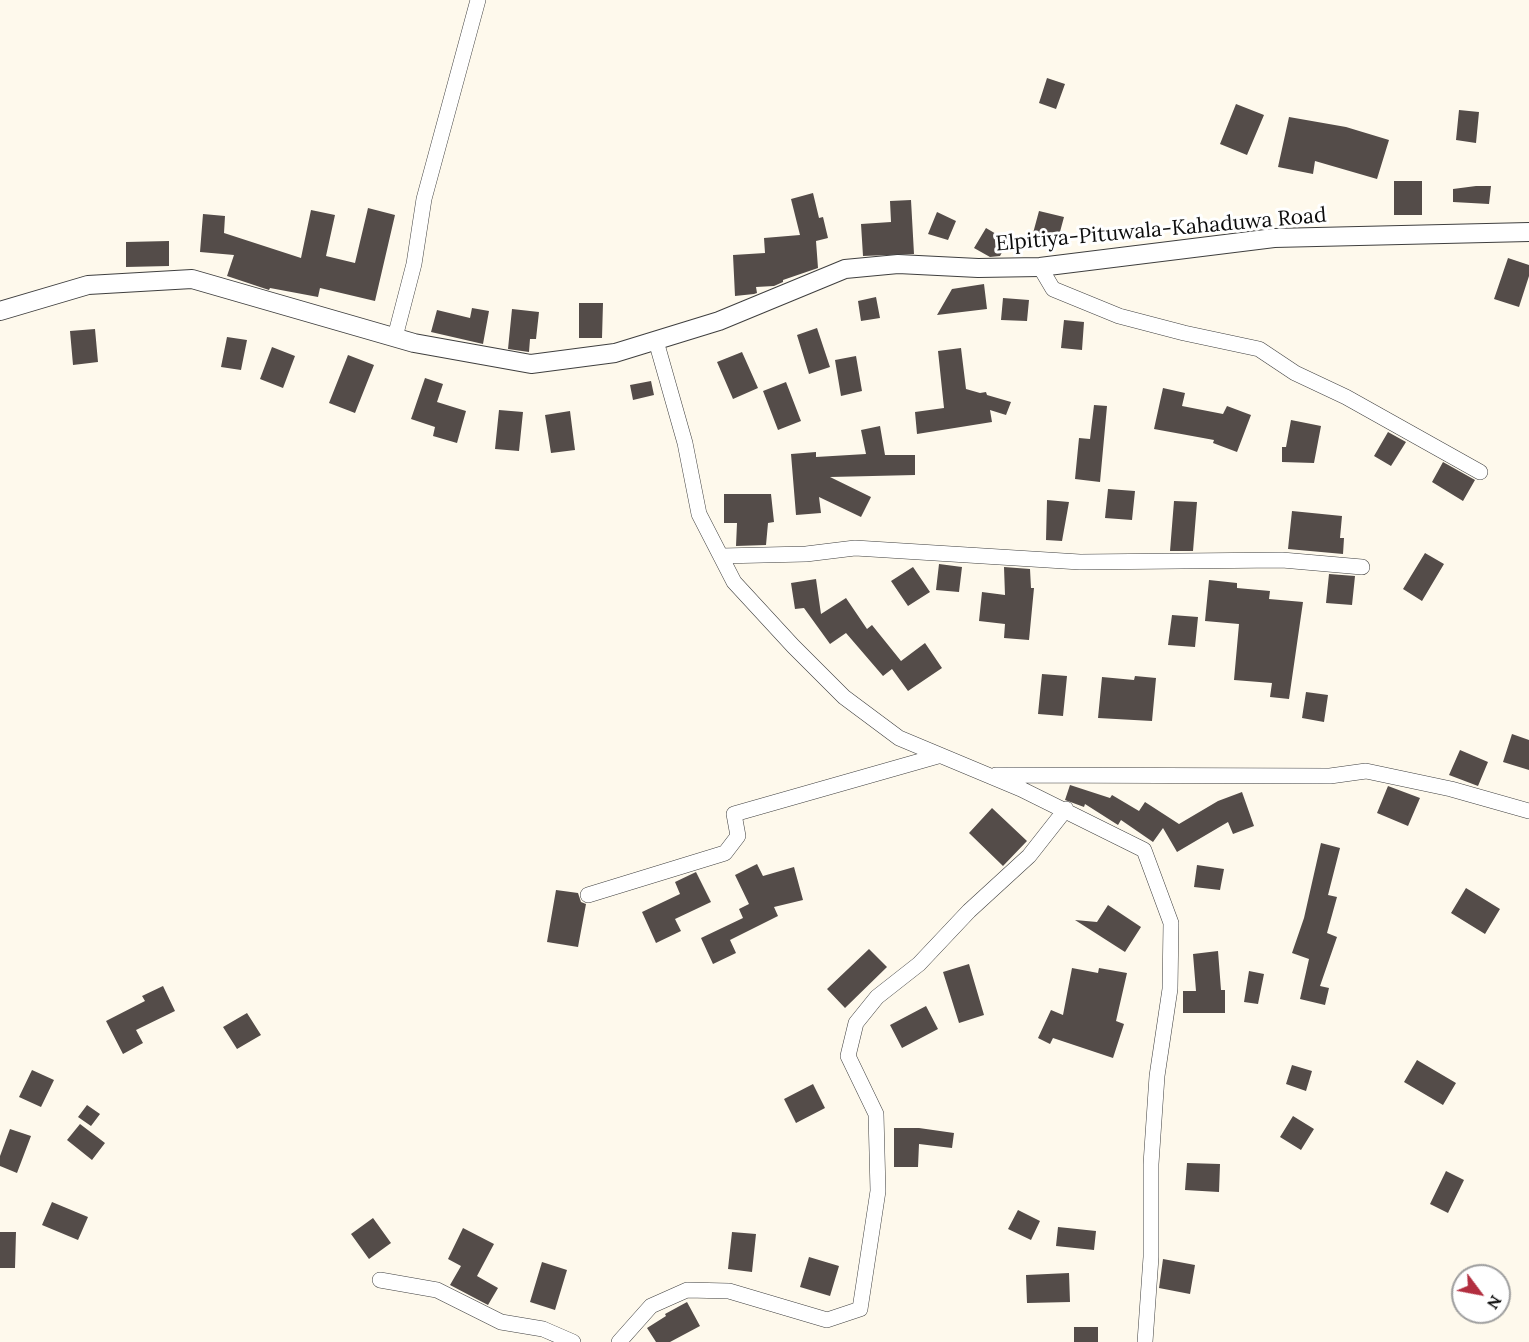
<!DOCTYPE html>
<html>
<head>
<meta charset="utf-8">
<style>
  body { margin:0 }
  #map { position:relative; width:1529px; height:1342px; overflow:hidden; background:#fef9ec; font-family:Lora,serif }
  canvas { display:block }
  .north { position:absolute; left:1451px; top:1264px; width:60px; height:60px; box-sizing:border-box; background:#fff; border:2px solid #9e9e9e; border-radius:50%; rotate:122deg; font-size:16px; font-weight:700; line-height:24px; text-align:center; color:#0c0c0c }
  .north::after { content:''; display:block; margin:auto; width:21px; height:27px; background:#b22e3f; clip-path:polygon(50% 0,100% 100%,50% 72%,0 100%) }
</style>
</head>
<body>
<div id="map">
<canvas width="1529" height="1342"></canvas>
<div class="north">N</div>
</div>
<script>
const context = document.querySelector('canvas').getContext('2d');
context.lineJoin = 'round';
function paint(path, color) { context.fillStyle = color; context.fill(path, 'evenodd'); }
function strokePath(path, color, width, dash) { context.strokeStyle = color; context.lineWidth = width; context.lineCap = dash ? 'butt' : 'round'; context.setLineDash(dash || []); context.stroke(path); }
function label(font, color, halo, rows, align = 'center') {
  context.font = font + ' Lora,serif'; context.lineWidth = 6; context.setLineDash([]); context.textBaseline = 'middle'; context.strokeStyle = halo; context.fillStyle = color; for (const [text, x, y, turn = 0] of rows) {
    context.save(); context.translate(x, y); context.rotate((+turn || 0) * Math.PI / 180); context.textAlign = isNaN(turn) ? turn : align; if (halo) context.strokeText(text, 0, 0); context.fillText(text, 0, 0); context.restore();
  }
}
paint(new Path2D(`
  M1047,78L1065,84L1056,109L1039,103Z
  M1236,104L1264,115L1247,155L1220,144Z
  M1459,110L1479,112L1476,143L1456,140Z
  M1289,117L1346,127L1389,140L1377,179L1315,161L1313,174L1278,167Z
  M1394,181H1422V215H1394Z
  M1476,186H1491L1489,204L1453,202V189Z
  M813,193L819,218L823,217L828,238L816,241L818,268L783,280V282L774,286L756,287L757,293L754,294L735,296L733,255L765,253L764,238L800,235L791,199Z
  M911,200L914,254L863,256L861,224L891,222L890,201Z
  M368,208L395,215L375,301L320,288L318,297L270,288L269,290L227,276L234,255L200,252L203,214L225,216L224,233L301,258L311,210L335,215L326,256L355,263Z
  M1039,211L1064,217L1057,243L1032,237Z
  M937,212L956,221L948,240L928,234Z
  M986,228L1008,241L1000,256L990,257L974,248Z
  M169,241V266L126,267V242Z
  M1508,258L1529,265V276L1519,307L1494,299Z
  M984,284L987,309L937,315L952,289Z
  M876,297L880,318L861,321L858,301Z
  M1003,298L1029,300L1027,321L1001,320Z
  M579,303H603L602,338H579Z
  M472,308L489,311L483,344L431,332L437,310L470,318Z
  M512,309L539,312L536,339H530L529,352L508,349Z
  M1064,320L1084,322L1082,350L1061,348Z
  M817,328L830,367L809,374L797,335Z
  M95,329L98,362L73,365L70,331Z
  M227,337L247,340L241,370L221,367Z
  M272,347L295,356L283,388L260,379Z
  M961,348L966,389L980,393L986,392L987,395L1011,402L1006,415L990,410L992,422L917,434L915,412L944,408L938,351Z
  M742,352L758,388L733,399L717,362Z
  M348,355L374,365L355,413L329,403Z
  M856,356L862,391L841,396L835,360Z
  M425,378L443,384L437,402L466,411L457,443L433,436L435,427L411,419Z
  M651,381L654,395L633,400L630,385Z
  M786,382L801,421L778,430L763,391Z
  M1163,388L1185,393L1182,406L1223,414L1227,406L1251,415L1237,452L1213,443L1214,440L1154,429Z
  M1094,405L1107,406L1100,482L1075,479L1079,438L1090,439Z
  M499,410L523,412L519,451L495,449Z
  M570,411L575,450L551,453L545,415Z
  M1291,420L1321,426L1314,463L1282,462V447H1286Z
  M880,426L885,455H915V475L830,477L871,497L861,517L819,497L821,513L796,515L791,454L816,452V457L866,454L861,430Z
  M1388,432L1406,442L1391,466L1374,456Z
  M1443,462L1475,480L1463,501L1432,482Z
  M1108,489L1135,491L1132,520L1105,518Z
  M724,494H771L774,522L768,523L766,545L736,546L737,523H724Z
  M1047,500L1069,502L1062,541L1046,540Z
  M1174,501L1197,502L1193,551H1170Z
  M1292,511L1342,516L1340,538H1344L1343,554L1288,549Z
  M1425,553L1444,564L1422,601L1403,589Z
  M939,564L962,567L959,592L936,590Z
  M913,567L930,592L908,606L891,581Z
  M1004,567L1030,569L1031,588H1034L1029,640L1004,638L1005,624L979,621L982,592L1005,595Z
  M1329,574L1355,576L1352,605L1326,603Z
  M816,579L821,614L846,598L867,629L872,625L901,661L925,643L942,668L908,691L892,669L883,676L846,633L830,644L804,608L795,609L791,583Z
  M1209,580L1237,583V588L1270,591L1269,599L1303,602L1289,699L1270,697L1272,683L1234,680L1239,624L1205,621Z
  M1172,615L1198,617L1195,647L1168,645Z
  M1042,674L1067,676L1063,716L1038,714Z
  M1135,676L1156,678L1152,721L1098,718L1102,677L1134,680Z
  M1306,692L1328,695L1324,722L1302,718Z
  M1512,734L1529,740V770L1503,762Z
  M1460,750L1488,762L1478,786L1449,775Z
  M1070,785L1110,798L1112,795L1139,811L1145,802L1179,824L1218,801L1242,792L1254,826L1233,834L1228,822L1177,852L1163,828L1153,842L1121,820L1118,825L1085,804L1084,807L1065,800Z
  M1388,786L1420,798L1408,826L1377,813Z
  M992,808L1027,841L1003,866L969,833Z
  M1321,843L1340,848L1328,895L1337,897L1327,933L1337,937L1320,986L1329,988L1325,1005L1300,999L1309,959L1292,953L1304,918Z
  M757,864L763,876L794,867L803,900L774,907L778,916L730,940L736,953L713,964L701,938L743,918L739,909L749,904L735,875Z
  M1197,865L1224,869L1220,890L1194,887Z
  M696,872L711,902L675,919L681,931L656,943L642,912L680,894L675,882Z
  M1466,888L1500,909L1485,934L1451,913Z
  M556,890L578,893L581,902L586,904L578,947L547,942Z
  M1108,905L1141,927L1125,952L1075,920L1097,922Z
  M869,949L887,967L845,1008L827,989Z
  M1218,951L1221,990H1225V1013H1183V991H1196L1193,954Z
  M969,964L984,1015L959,1023L943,972Z
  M1072,968L1098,973L1099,968L1127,973L1116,1021L1124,1024L1113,1058L1053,1038L1050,1044L1038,1038L1051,1010L1063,1015Z
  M1249,971L1264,974L1258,1004L1244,1002Z
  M163,986L175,1011L136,1030L143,1043L123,1054L106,1021L145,1001L142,996Z
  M926,1006L938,1029L902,1048L890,1025Z
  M247,1013L261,1035L237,1049L223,1027Z
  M1417,1060L1456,1083L1443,1105L1404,1082Z
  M1292,1065L1312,1071L1306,1091L1286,1084Z
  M32,1070L54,1080L41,1107L19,1097Z
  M813,1084L825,1108L796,1123L784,1099Z
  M87,1105L100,1114L91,1126L78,1117Z
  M1293,1116L1314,1129L1301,1150L1280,1137Z
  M80,1124L105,1143L92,1160L67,1140Z
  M894,1128H919L954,1133L952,1148L919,1144L918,1167H894Z
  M10,1129L31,1136L17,1173L0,1166V1156Z
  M1187,1163L1220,1164L1219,1192L1185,1190Z
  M1446,1171L1464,1180L1448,1213L1430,1204Z
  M52,1202L88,1217L78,1240L42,1225Z
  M1018,1210L1040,1221L1031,1240L1008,1229Z
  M373,1218L391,1243L369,1259L351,1234Z
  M1058,1227L1096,1231L1094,1250L1056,1246Z
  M463,1228L494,1244L477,1276L498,1288L488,1305L450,1285L461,1266L448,1259Z
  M0,1232H16L15,1268H0Z
  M732,1232L756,1234L752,1272L728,1269Z
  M809,1257L839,1266L830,1296L800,1287Z
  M1163,1259L1195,1265L1190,1294L1159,1288Z
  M542,1262L567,1270L555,1310L530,1302Z
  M1069,1273L1070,1302L1027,1303L1026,1275Z
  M687,1302L700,1326L670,1342H656L647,1328L666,1316L665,1314Z
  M1074,1327H1098V1342H1074Z`), '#544c49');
const minor = new Path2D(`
  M1040,267L1053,289L1119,316L1184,333L1259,349L1295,373L1346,397L1480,472
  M395,337L414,264L424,199L478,0
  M656,341L685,443L699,514L734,582L793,646L844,697L899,738L1021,789L1144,850L1171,923L1170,989L1157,1076L1151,1164V1257L1145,1342
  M721,556L806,554L855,548L1080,562L1282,560L1362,567
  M996,775L1330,776L1366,771L1451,789L1529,811
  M588,895L725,853L738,836L734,814L938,756
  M380,1280L437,1290L501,1322L543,1329L573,1342
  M619,1342L651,1306L687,1290L729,1291L827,1320L860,1309L878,1191L876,1114L848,1056L856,1023L877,997L919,964L969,911L1029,856L1066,809`);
const tertiary = new Path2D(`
  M0,311L88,285L192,279L414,343L531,364L615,353L719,321L845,269L898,264L978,268L1040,267L1274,238L1529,232`);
strokePath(minor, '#3f3f3f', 16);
strokePath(tertiary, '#3f3f3f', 20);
strokePath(minor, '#fff', 15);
strokePath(tertiary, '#fff', 18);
label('21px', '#0c0c0c', '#fff', [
  ["Elpitiya-Pituwala-Kahaduwa Road",1161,230,-5]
]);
</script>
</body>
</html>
